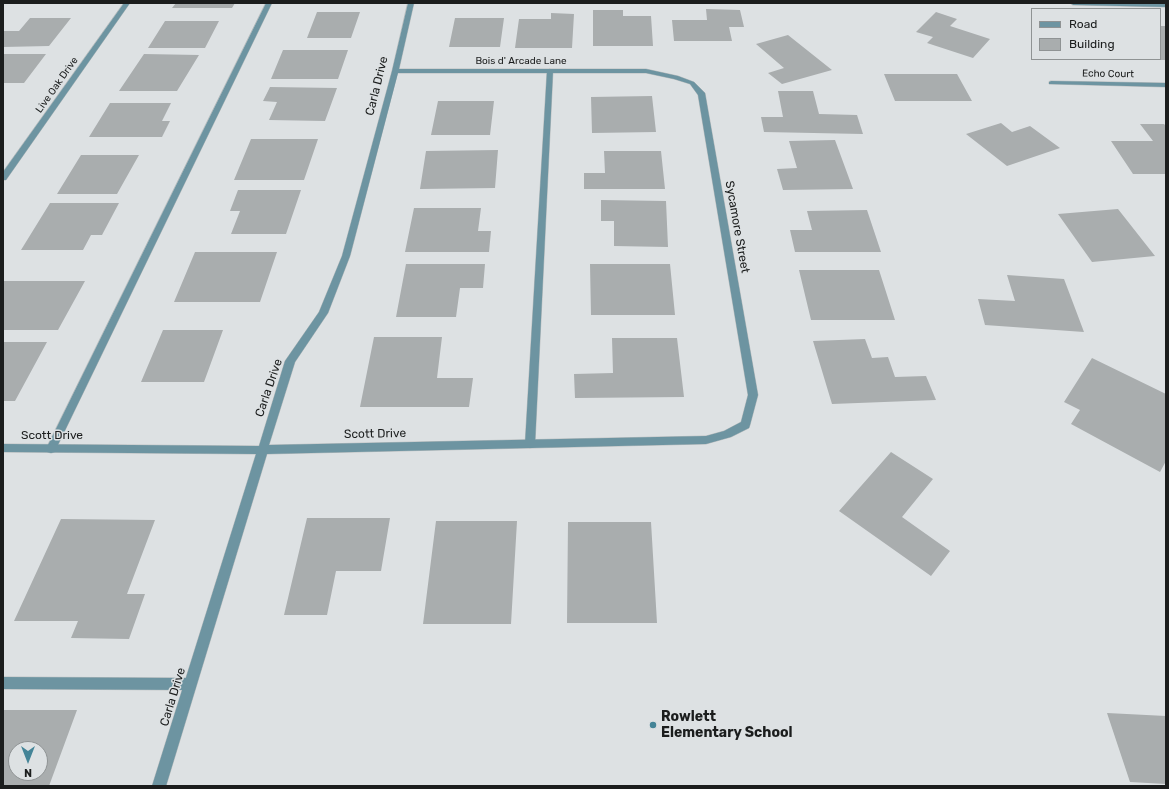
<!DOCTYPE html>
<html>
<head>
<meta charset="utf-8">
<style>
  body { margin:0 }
  #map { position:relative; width:1169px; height:789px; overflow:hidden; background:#dde1e3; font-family:Rubik,sans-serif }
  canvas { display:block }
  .frame { position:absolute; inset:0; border:4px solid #1b1d1d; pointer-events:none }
  .legend { position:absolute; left:1031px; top:8px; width:130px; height:52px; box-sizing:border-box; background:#dde1e3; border:1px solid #8f9394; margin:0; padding:5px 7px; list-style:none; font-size:12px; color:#1b1d1d }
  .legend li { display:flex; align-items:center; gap:8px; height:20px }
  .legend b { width:20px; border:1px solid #8f9394 }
  .north { position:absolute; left:8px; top:741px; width:40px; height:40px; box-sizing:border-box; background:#dde1e3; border:1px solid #8f9394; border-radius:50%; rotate:180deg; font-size:11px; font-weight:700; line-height:16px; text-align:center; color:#1b1d1d }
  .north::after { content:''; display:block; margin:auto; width:14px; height:18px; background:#448497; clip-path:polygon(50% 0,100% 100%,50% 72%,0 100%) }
</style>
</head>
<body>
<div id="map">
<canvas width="1169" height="789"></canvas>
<div class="frame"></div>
<ul class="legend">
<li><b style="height:5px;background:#6d94a1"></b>Road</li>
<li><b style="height:11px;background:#a9adae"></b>Building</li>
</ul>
<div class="north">N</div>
</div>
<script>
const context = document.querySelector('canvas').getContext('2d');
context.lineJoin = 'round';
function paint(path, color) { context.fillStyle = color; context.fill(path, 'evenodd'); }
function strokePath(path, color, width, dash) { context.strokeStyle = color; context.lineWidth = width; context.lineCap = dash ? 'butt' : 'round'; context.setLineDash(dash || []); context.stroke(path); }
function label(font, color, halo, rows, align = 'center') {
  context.font = font + ' Rubik,sans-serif'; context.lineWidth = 3; context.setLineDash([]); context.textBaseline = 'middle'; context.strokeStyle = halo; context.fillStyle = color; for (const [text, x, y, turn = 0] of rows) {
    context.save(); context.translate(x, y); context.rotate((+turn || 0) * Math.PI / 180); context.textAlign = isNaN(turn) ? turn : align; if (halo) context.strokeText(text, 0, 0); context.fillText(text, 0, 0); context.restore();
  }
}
paint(new Path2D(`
  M176,3H235L232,8H172Z
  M706,9L740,10L744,27H729L732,41H674L672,20H707Z
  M593,10H623V16H651L653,46H593Z
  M317,12H360L351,38H307Z
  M936,12L957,19L950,26L990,39L973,58L927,43L933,37L916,32Z
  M551,13L574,14L572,48H515L519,19H551Z
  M30,18H71L49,46L3,47V31H19Z
  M455,18H504L500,47H449Z
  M165,21H219L205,48H148Z
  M1160,26H1166V60H1160Z
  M788,35L832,70L782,84L768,73L784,68L756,44Z
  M283,50H348L338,79H271Z
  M3,54H46L24,83H3Z
  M144,54L199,55L177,91H119Z
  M884,74H957L972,101H895Z
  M270,87L337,88L325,121L269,120L277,102L263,101Z
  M778,91H813L819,114L857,115L863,134L764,132L761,117H783Z
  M652,96L656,132L592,133L591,97Z
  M438,101H494L490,135H431Z
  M110,103H171L162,121H170L162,137H89Z
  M1001,123L1012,132L1030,126L1060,148L1007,166L966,134Z
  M1140,124H1164L1166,126V174H1133L1111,141H1153Z
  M251,139H318L304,180H234Z
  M835,140L853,189L783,190L777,169L797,168L789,141Z
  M498,150L495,188L420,189L426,151Z
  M604,151H661L665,189H584V173H605Z
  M81,155H139L117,194H57Z
  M238,190H301L286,234H231L240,211H230Z
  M601,200L666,201L668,247L614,246V221H601Z
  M50,203H119L102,235H91L83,250H21Z
  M414,208H481L478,231H491L489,252H405Z
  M1118,209L1155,256L1092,262L1058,214Z
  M867,210L881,252H795L790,230H812L807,211Z
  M195,252H277L260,302H174Z
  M406,264H485L483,288H460L456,317H396Z
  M590,264H670L675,315H591Z
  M799,270H879L895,320H811Z
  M1007,275L1064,279L1084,332L985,325L978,299L1015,301Z
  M3,281H85L58,330H3Z
  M163,330H223L204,382H141Z
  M374,337H442L437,378H473L469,407H360Z
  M612,338H677L684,397L575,398L574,374L613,373Z
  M865,339L872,358L888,357L895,377L926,376L936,400L832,404L813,341Z
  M3,342H47L15,401H3Z
  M1092,358L1166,394V461L1160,472L1071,424L1080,410L1064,402Z
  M891,452L933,479L902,517L950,551L931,576L839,511Z
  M307,518H390L381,571H336L327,615H284Z
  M61,519L155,520L127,594H145L129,639L71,638L78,621H14Z
  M436,521H517L511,624H423Z
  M568,522H651L657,623H567Z
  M3,710H77L49,786H3ZM16,749H40V773H16Z
  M1107,713L1166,716V784L1130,782Z`), '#a9adae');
const service = new Path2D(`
  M266,3H272L56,449L55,452L51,453L47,452L46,449Z
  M1070,3H1166V7L1073,5Z
  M550,69L553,71L535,444L534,447L530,448L526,447L525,444L547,71Z
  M3,677L190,678L195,679L196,684L195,689L190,690L3,689Z`);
const minor = new Path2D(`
  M124,3H130L6,180H3V172Z
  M408,3H414L399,69H646L678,76L694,82L705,93L758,395L750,425L749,428L731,437L706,444L267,454L166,786H152L256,454L3,452V444L259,446L285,361L319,312L342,256L392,71ZM398,73H646L674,79L690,84L698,95L748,395L741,422L724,431L706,436L269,445L295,362L328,313L350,256Z
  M1051,81L1166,83V87L1049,84V82Z`);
strokePath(service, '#babebf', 1);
strokePath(minor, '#babebf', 1);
paint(service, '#6d94a1');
paint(minor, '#6d94a1');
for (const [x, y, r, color] of [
  [653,725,4,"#448497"]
]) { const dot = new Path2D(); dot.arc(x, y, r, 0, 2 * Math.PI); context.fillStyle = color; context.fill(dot); strokePath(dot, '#dde1e3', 1.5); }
label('10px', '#1b1d1d', '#dde1e3', [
  ["Bois d' Arcade Lane",521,61],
  ["Echo Court",1108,74,1],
  ["Live Oak Drive",57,85,-55]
]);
label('12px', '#1b1d1d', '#dde1e3', [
  ["Carla Drive",377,86,-76],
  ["Sycamore Street",737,227,80],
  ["Carla Drive",269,388,-71],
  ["Scott Drive",375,434,-1],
  ["Scott Drive",52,436],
  ["Carla Drive",173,697,-73]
]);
label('bold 14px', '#1b1d1d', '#dde1e3', [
  ["Rowlett",661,717],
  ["Elementary School",661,733]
], 'left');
</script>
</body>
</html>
